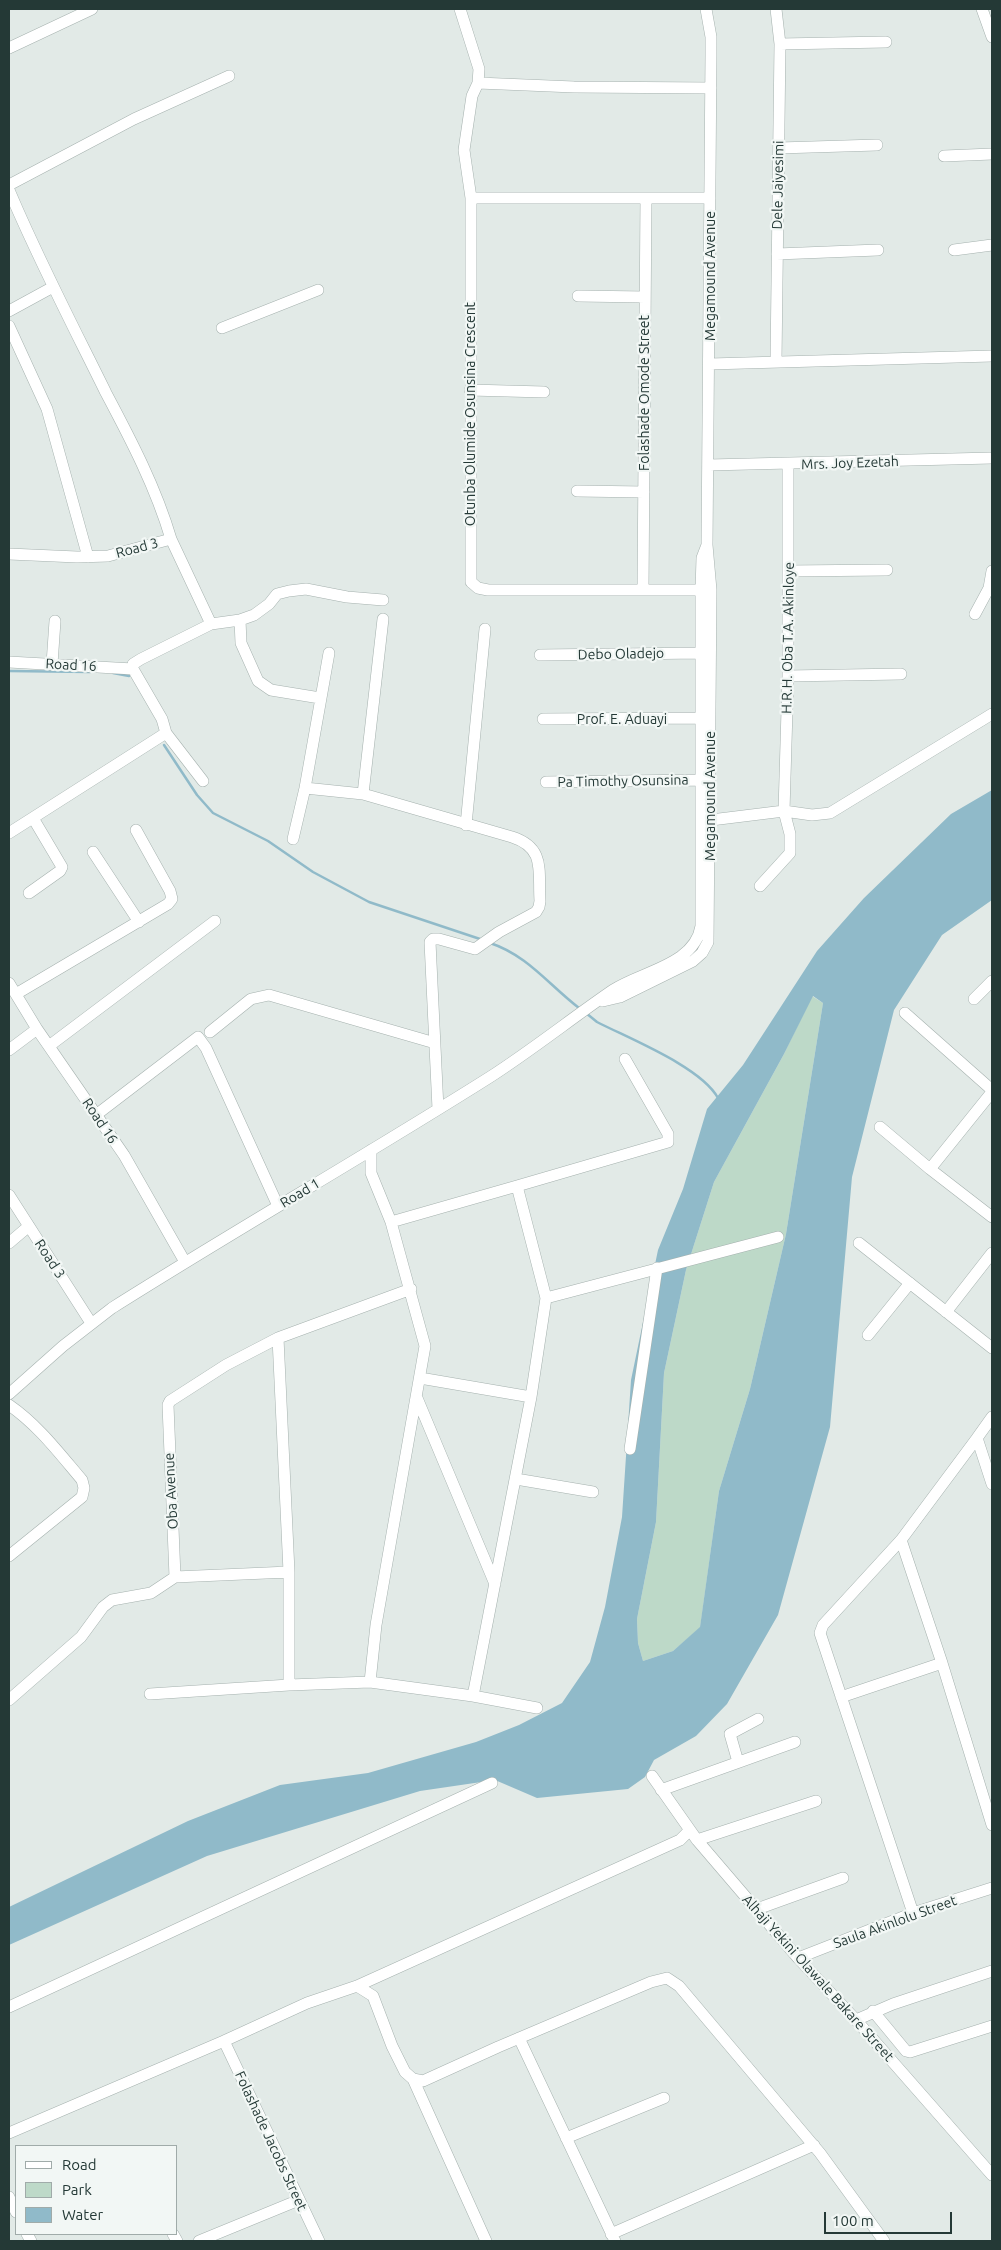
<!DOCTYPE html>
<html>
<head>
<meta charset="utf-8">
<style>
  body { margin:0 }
  #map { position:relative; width:1001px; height:2250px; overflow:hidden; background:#e2eae7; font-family:Ubuntu,sans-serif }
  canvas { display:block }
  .frame { position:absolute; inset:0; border:10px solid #243936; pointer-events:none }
  .legend { position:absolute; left:15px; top:2145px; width:162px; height:90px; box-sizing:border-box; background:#f2f7f5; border:1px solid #a0aba9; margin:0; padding:6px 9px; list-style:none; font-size:15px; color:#243936 }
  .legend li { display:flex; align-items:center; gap:10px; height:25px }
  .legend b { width:25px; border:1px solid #a0aba9 }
  .scale { position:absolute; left:824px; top:2212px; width:128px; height:22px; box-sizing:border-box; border:2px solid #243936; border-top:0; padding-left:6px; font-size:15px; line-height:18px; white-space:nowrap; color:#243936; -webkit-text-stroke:4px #f2f7f5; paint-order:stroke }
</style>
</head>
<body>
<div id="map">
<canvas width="1001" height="2250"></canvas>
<div class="frame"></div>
<ul class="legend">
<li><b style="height:6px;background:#fff"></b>Road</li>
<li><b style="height:14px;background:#bdd9c8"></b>Park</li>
<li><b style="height:14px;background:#90bac9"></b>Water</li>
</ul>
<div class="scale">100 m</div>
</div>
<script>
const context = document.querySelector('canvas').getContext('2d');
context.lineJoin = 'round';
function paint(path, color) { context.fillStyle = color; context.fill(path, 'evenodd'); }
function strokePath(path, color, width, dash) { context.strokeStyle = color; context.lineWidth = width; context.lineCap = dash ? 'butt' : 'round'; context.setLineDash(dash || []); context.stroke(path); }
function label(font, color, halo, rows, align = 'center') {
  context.font = font + ' Ubuntu,sans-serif'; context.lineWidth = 4.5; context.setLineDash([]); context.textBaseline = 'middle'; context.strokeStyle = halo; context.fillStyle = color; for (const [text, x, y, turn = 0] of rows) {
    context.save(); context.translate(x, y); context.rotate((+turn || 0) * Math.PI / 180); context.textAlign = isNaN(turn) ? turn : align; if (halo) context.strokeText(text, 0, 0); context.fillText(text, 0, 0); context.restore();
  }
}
paint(new Path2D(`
  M812,996L823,1003L786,1234L750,1389L719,1491L700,1628L673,1651L643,1661L638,1643L637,1619L656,1522L664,1373L686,1270L714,1182L784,1054Z`), '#bdd9c8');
paint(new Path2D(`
  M992,790V900L942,935L894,1010L852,1177L830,1427L778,1615L727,1704L696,1736L654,1760L645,1777L628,1789L537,1798L495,1780L420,1791L207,1856L9,1945V1907L188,1821L280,1785L368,1773L476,1742L519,1725L562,1703L590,1662L605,1607L622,1517L631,1380L658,1250L683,1189L707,1109L743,1065L817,951L864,898L951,814ZM813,996L823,1003L786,1234L750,1389L719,1491L700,1627L673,1651L643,1661L638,1643L637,1619L656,1522L664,1373L686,1270L714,1182L784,1054Z`), '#90bac9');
strokePath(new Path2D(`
  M9,671L90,672
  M113,673L129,676
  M164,745L197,795L213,813L268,841L313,872L369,902L483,940
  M490,943C527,955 549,985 579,1008
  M586,1013L597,1022C630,1039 701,1067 718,1098`), '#90bac9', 2.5);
const minor = new Path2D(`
  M460,9L479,69L478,83L472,96L464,150L471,198V582L478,588L488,590H707
  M982,9L992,37
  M780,44L886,42
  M9,48L92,9
  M478,83L574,87L711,88
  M779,148L877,145
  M944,156L992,154
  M9,185L134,119L229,76
  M9,190C38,259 73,326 106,393C131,440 156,488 171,539
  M471,198H710
  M954,250L992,245
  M777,254L878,250
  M578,296L645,297
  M9,311L53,287
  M9,326L47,409L88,557
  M222,328L318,290
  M776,361L780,44L776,9
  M710,364L992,356
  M470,390L544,392
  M709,465L992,458
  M577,491L644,492
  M9,554L77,557L108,556L171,539L211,624
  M789,571L887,570
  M643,589L646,198
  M975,614L989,588L992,571
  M240,620L241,643L258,681L271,690L320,698
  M329,653L305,788L363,794L512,837C546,848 538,871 540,901L539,907L536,912L499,932L475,949L439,939H433L430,942L438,1109
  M540,655L701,653
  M9,662L133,669
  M52,664L55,621
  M788,676L901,674
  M543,719L701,718
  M166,733L203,781
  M546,782L700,780
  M363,794L383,619
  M703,821L784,811L812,815L830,813L992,714
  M466,825L485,629
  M9,833L166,733L162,719L133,669V664L141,659L211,624L240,620L254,615L269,604L277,594L289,591L306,589L347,597L383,600
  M293,839L305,788
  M93,852L139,922
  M760,886L790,853V834L784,811L788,676V465
  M29,893L60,871L62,867L33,818
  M9,983L37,1029L124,1155L185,1262
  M16,994L168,904L172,899L170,891L136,830
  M974,999L992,981
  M603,1001L620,997L693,961L702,953L708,942L711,590L707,545L711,55V37L706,9
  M905,1013L992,1090
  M210,1032L251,999L269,995L435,1043
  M49,1046L215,921
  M9,1050L37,1029
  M992,1092L930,1169L992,1217
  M96,1115L198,1037L206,1048L278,1206
  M880,1127L930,1169
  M371,1150V1173L391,1222L425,1346L376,1625L370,1682L473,1696L537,1708
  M517,1186L668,1142V1134L625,1059
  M9,1195L91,1323
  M391,1222L517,1186L546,1298L531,1397L473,1696
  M9,1243L29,1226
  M859,1243L992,1348
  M546,1298L778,1237
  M946,1312L992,1253
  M868,1335L910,1283
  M420,1378L531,1397
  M9,1394L63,1346L112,1308C237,1229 365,1156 490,1077C532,1050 572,1018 613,990C642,971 695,965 701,926V590L702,558L707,545
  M417,1398L495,1584
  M9,1405C38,1425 59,1453 82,1480L84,1488L82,1497L9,1556
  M992,1417L977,1438L992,1484
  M630,1449L657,1268
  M516,1479L593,1492
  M901,1540L942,1663L992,1825
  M289,1572V1685
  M175,1577L168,1405L170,1401L226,1365L278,1338
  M150,1694L289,1685L370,1682
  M841,1697L942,1663
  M9,1700L81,1637L103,1607L112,1600L151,1593L175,1577L289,1572L278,1338L411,1289
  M738,1762L730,1734L758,1719
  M652,1776L697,1840L798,1958L856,2020L992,2175
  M661,1790L795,1742
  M697,1840L816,1801
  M757,1909L843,1878
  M913,1913L820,1633L823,1625L901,1540L977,1438
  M798,1958L913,1913L992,1888
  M357,1986L680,1840L690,1830
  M9,2007L492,1783
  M873,2011L906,2051L910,2052L992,2026
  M856,2020L893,2004L992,1971
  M519,2038L615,2241
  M224,2041L319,2241
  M413,2079L486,2241
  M9,2133L224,2041L307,2003L357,1986L373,1996L392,2046L405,2072L413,2079L423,2081L498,2047L651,1982L667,1978L679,1986L820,2153L884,2241
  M566,2138L664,2098
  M9,2197L16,2212
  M27,2234L31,2241
  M173,2234L177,2241
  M611,2234L814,2145
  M199,2241L299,2200`);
strokePath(minor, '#a5b1ae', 12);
strokePath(minor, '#fff', 11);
label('14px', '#243936', '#f2f7f5', [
  ["Dele Jaiyesimi",778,185,-89],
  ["Megamound Avenue",710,276,-90],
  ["Folashade Omode Street",644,393,-90],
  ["Otunba Olumide Osunsina Crescent",470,414,-90],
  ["Mrs. Joy Ezetah",850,463,-2],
  ["Road 3",137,548,-15],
  ["H.R.H. Oba T.A. Akinloye",788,638,-89],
  ["Debo Oladejo",621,654,-1],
  ["Road 16",71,665,3],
  ["Prof. E. Aduayi",622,719],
  ["Pa Timothy Osunsina",623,781,-1],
  ["Megamound Avenue",710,796,-90],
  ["Road 16",100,1121,56],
  ["Road 1",300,1193,-31],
  ["Road 3",50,1259,57],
  ["Oba Avenue",171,1491,-93],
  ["Saula Akinlolu Street",895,1922,-20],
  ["Alhaji Yekini Olawale Bakare Street",818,1978,48],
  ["Folashade Jacobs Street",271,2141,65]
]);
</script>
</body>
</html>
